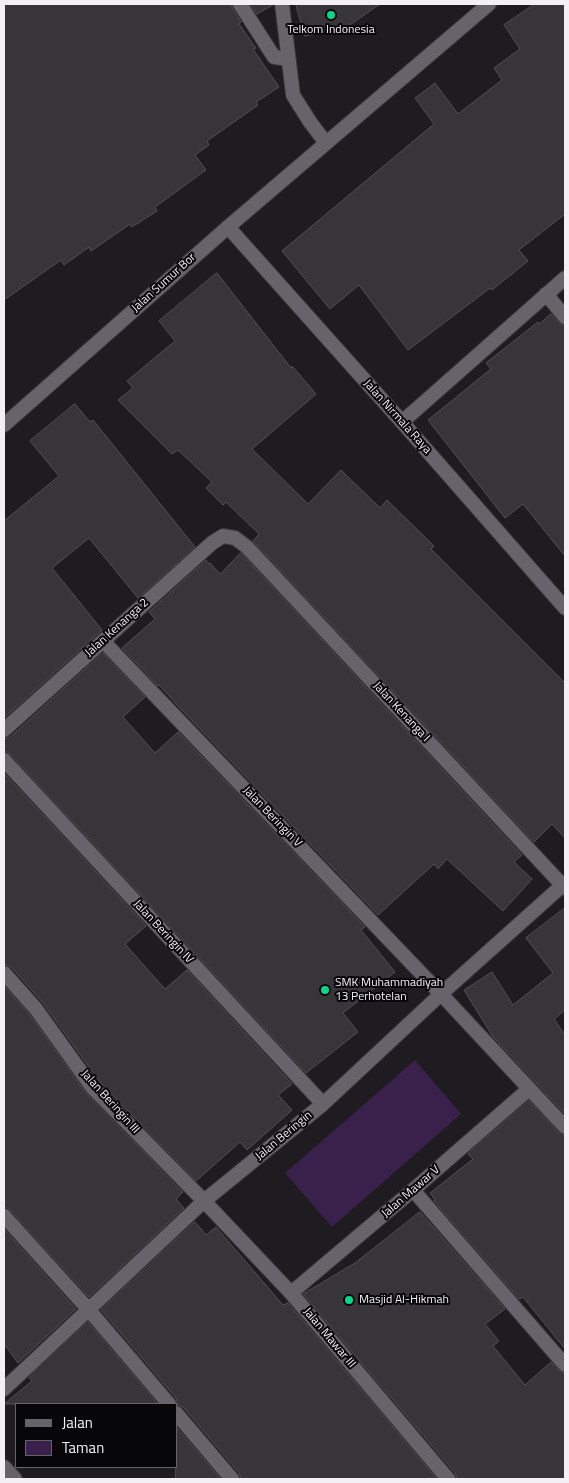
<!DOCTYPE html>
<html>
<head>
<meta charset="utf-8">
<style>
  body { margin:0 }
  #map { position:relative; width:569px; height:1483px; overflow:hidden; background:#1e1b21; font-family:"Titillium Web",sans-serif }
  canvas { display:block }
  .frame { position:absolute; inset:0; border:5px solid #f2f0f4; pointer-events:none }
  .legend { position:absolute; left:15px; top:1403px; width:162px; height:65px; box-sizing:border-box; background:#070608; border:1px solid #656466; margin:0; padding:6px 9px; list-style:none; font-size:15px; color:#f2f0f4 }
  .legend li { display:flex; align-items:center; gap:10px; height:25px }
  .legend b { width:25px; border:1px solid #656466 }
</style>
</head>
<body>
<div id="map">
<canvas width="569" height="1483"></canvas>
<div class="frame"></div>
<ul class="legend">
<li><b style="height:6px;background:#66636a"></b>Jalan</li>
<li><b style="height:14px;background:#39214b"></b>Taman</li>
</ul>
</div>
<script>
const context = document.querySelector('canvas').getContext('2d');
context.lineJoin = 'round';
function paint(path, color) { context.fillStyle = color; context.fill(path, 'evenodd'); }
function strokePath(path, color, width, dash) { context.strokeStyle = color; context.lineWidth = width; context.lineCap = dash ? 'butt' : 'round'; context.setLineDash(dash || []); context.stroke(path); }
function label(font, color, halo, rows, align = 'center') {
  context.font = font + ' "Titillium Web",sans-serif'; context.lineWidth = 4; context.setLineDash([]); context.textBaseline = 'middle'; context.strokeStyle = halo; context.fillStyle = color; for (const [text, x, y, turn = 0] of rows) {
    context.save(); context.translate(x, y); context.rotate((+turn || 0) * Math.PI / 180); context.textAlign = isNaN(turn) ? turn : align; if (halo) context.strokeText(text, 0, 0); context.fillText(text, 0, 0); context.restore();
  }
}
paint(new Path2D(`
  M415,1060L461,1114L332,1227L285,1173Z`), '#39214b');
const building = new Path2D(`
  M4,4H231L233,9L241,22L239,24L256,48L253,49L279,87L256,102L258,105L207,141L209,145L195,155L206,170L155,207L157,211L132,227L130,224L91,251L89,247L64,265L61,260L4,300Z
  M250,4H273V5L257,14Z
  M296,4H380L347,27L305,36Z
  M535,4H565V214L519,250L528,261L492,290L490,288L408,350L359,285L330,309L282,251L434,124L415,98L435,83L458,114L502,80L494,68L520,49L504,25Z
  M217,273L291,368L292,366L316,394L252,449L308,504L341,470L380,508L387,500L434,546L431,549L565,683V838L552,824L534,842L253,541L259,534L226,502L223,505L206,488L212,482L178,450L172,454L118,400L133,388L127,381L175,341L159,321Z
  M551,314L559,323L565,326V556L523,504L505,518L428,420L491,369L486,363L538,322L539,324Z
  M75,404L90,422L93,420L195,547L138,598L89,538L52,568L102,630L4,718V521L59,476L30,441Z
  M241,553L522,855L514,862L532,879L503,911L447,859L438,869L434,864L378,915L179,707L159,685L158,686L122,648L155,619L149,612L206,560L209,564L210,563L220,574Z
  M103,653L145,697L123,717L155,753L178,732L365,927L361,930L395,972L343,1013L358,1032L306,1073L10,754L4,751V739L10,737Z
  M4,773L146,926L125,944L165,989L187,970L292,1084L278,1095L292,1110L247,1150L240,1142L196,1181L99,1081L43,1003L11,967L4,964Z
  M565,908V1010L554,1019L565,1035V1114L493,1037L464,990L492,972L513,1005L553,973L526,938Z
  M4,986L29,1014L86,1093L183,1192L176,1199L184,1208L89,1297L10,1210L4,1207Z
  M529,1101L559,1133L565,1136V1352L564,1350L565,1349L523,1297L519,1299L434,1201L435,1200L430,1193L473,1159L468,1154Z
  M420,1212L505,1309L485,1324L499,1341L493,1346L525,1385L551,1362L559,1371L565,1374V1479H457L455,1473L303,1294L355,1263Z
  M195,1222L206,1235L216,1227L283,1305L288,1303L437,1479H241L239,1473L183,1407L178,1405L176,1398L101,1310Z
  M4,1229L76,1309L18,1363L4,1344Z
  M88,1322L158,1404H4L32,1381L29,1377Z
  M176,1427L221,1479H176Z`);
paint(building, '#37343a');
strokePath(building, '#534f56', 1);
const minor = new Path2D(`
  M240,4L274,57L288,59
  M282,4L293,95L310,122L326,143
  M546,294L565,317
  M402,422L565,278
  M103,641L441,994L565,1127
  M4,730L212,543L223,536L235,538L247,547L565,888
  M4,760L323,1104
  M4,973L36,1009L92,1087L204,1201L291,1293L448,1479
  M413,1190L565,1365
  M4,1216L89,1310L169,1404
  M291,1293L413,1190L529,1089
  M4,1389L204,1201L323,1104L441,994L565,883
  M176,1413L232,1479
  M4,1467L15,1479`);
const tertiary = new Path2D(`
  M4,425L228,227`);
const secondary = new Path2D(`
  M489,4L228,227L402,422L565,608`);
strokePath(minor, '#373539', 16);
strokePath(tertiary, '#373539', 16);
strokePath(secondary, '#373539', 16);
strokePath(minor, '#66636a', 14);
strokePath(tertiary, '#66636a', 14);
strokePath(secondary, '#66636a', 14);
for (const [x, y, r, color] of [
  [331,15,5,"#02d98b"],
  [325,990,5,"#02d98b"],
  [349,1300,5,"#02d98b"]
]) { const dot = new Path2D(); dot.arc(x, y, r, 0, 2 * Math.PI); context.fillStyle = color; context.fill(dot); strokePath(dot, '#070608', 2); }
label('12px', '#f2f0f4', '#070608', [
  ["Telkom Indonesia",331,30,"center"],
  ["SMK Muhammadiyah",335,983],
  ["13 Perhotelan",335,997],
  ["Masjid Al-Hikmah",359,1300]
], 'left');
label('12px', '#f2f0f4', '#070608', [
  ["Jalan Sumur Bor",164,283,-42],
  ["Jalan Nirmala Raya",397,417,48],
  ["Jalan Kenanga 2",117,628,-42],
  ["Jalan Kenanga I",401,712,47],
  ["Jalan Beringin V",272,817,46],
  ["Jalan Beringin IV",163,932,47],
  ["Jalan Beringin III",110,1102,48],
  ["Jalan Beringin",284,1136,-40],
  ["Jalan Mawar V",411,1192,-41],
  ["Jalan Mawar III",329,1338,50]
]);
</script>
</body>
</html>
